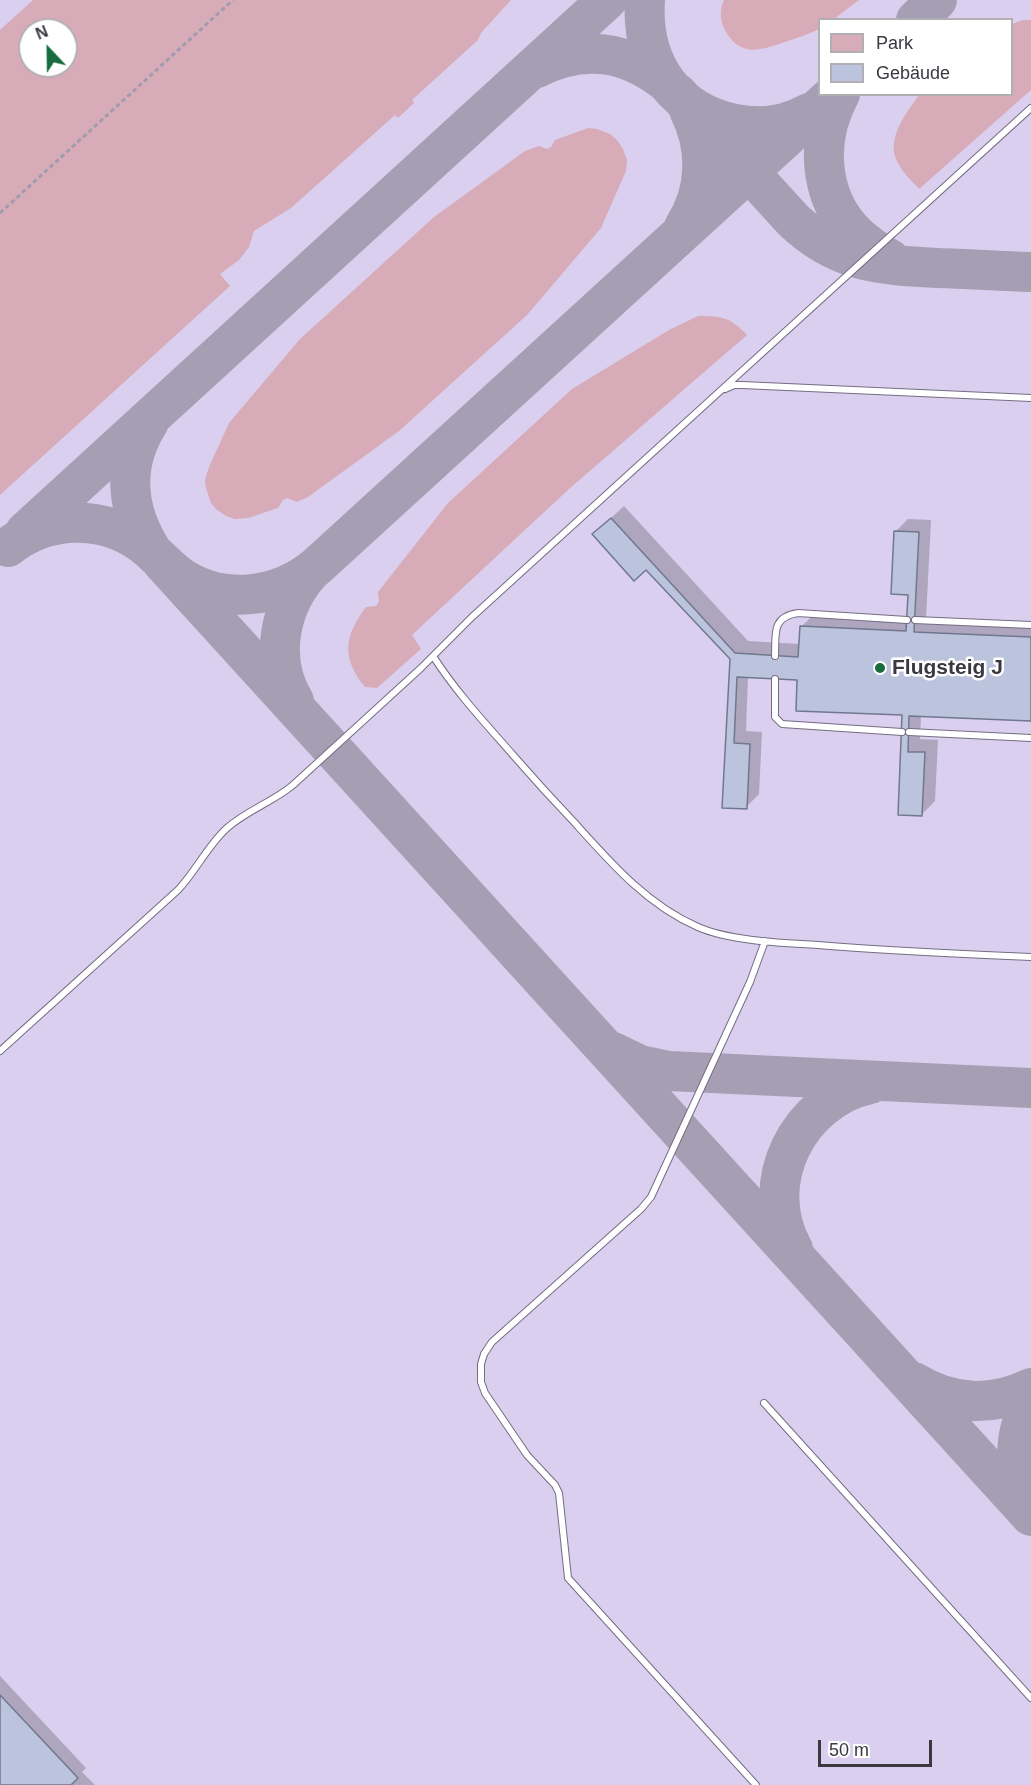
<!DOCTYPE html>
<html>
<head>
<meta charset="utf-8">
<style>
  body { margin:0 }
  #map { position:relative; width:1031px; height:1785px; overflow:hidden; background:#e4dbf5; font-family:Helvetica,sans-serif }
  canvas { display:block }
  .legend { position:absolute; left:818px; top:18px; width:195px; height:78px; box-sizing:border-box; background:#fff; border:2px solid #b1afb3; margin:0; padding:8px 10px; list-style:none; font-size:18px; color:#3b3842 }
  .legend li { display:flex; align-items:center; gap:12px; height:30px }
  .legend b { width:30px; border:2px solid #b1afb3 }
  .north { position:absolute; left:18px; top:18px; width:60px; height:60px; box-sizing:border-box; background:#fff; border:2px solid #b1afb3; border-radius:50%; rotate:338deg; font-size:16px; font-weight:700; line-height:24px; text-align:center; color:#3b3842 }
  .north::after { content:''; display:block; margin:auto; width:21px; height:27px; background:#186d3f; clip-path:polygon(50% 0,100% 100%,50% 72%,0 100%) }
  .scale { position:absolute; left:818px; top:1740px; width:114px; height:27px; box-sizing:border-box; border:3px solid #3b3842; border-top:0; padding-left:8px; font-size:18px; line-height:21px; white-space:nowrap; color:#3b3842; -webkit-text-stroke:4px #fff; paint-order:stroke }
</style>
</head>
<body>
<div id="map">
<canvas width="1031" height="1785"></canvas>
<ul class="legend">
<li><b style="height:16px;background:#d7acb8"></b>Park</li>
<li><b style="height:16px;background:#bcc4dd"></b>Gebäude</li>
</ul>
<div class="north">N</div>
<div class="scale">50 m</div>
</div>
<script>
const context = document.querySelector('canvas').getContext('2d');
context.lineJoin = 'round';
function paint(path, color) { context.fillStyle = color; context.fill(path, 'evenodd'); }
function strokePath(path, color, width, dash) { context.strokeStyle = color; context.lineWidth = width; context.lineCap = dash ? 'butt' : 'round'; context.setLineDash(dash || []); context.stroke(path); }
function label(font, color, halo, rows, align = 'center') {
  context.font = font + ' Helvetica,sans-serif'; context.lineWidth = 5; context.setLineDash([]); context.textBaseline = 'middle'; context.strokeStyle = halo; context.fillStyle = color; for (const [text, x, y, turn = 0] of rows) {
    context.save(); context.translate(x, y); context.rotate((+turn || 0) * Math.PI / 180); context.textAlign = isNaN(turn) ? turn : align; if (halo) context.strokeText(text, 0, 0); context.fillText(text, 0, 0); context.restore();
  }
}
paint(new Path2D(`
  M0,0H1031V1785H0ZM820,20H1012V94H820ZM30,30H66V66H30Z`), '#dacfef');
paint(new Path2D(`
  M33,0H511L481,33L478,40L412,100L414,103L398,118L395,115L291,208L254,231L249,247L239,260L220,274L230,286L0,495V30ZM30,30H66V66H30Z
  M724,0H859L834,19L820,20L819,29C809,34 799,37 788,41C764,49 742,59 726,32C720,21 719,11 724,0Z
  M1023,20H1031V90L919,189C911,180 901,171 896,159C887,137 907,112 919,95L1012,94V24Z
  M588,128L597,129L610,134L617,140L623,149L627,160L626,171L601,228L527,315L399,431L308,497L297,502L287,498L283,500L278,508L248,518L235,519L226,516L216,509L211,503L206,488L205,480L209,467L229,423L300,339L434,217L525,151L539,146L547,149L551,147L555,140Z
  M698,316C722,316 730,317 747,335L569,489L412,635L421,649L377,688L365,687C341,657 344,637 366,607L376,606L379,602L378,592L448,503L572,389L669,330Z`), '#d7acb8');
paint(new Path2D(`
  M624,506L748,641L800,644L801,627L814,614L909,619L910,594L895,532L908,519L931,520L926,619L1031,624V720L921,715L920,739L938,740L935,801L922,814L900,813L904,714L799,678L748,676L746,731L762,732L759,794L746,807L724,806L731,659L646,568L594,534Z
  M0,1676L86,1768L82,1772L95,1785H0Z`), '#0003');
strokePath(new Path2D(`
  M645,0C643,29 649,59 667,83C700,125 763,139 809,113
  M916,20L937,0
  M537,68C584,44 627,51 667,83
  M677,93L793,220C838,263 880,265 938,268C969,269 1000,271 1031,272
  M840,94C813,144 819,207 866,243C874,249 881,255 890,259
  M684,227C707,191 708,148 689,110
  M149,422C121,466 126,512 154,554
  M25,532L607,0
  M8,547C45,518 96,514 137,540C153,550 164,565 179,576C222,605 277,599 316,567L834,94
  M162,562L1031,1516
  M294,701C268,658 280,603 313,569
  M613,1052L640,1065L669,1071L1031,1088
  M793,1249C756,1183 798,1100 870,1084
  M914,1382C951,1405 993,1407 1031,1388
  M1031,1510C1012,1475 1013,1435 1031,1401`), '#a69fb3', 40);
const building = new Path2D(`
  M611,518L735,653L798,657L800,626L906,631L908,595L891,594L894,531L919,532L914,632L1031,637V721L909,716L908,752H925L922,816L898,815L902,715L796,711L797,680L737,677L734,743L750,744L747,809L722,808L730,659L646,570L634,581L592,534Z
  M0,1695L78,1778L71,1785H0Z`);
paint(building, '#bcc4dd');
strokePath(building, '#70778e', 1.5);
const lane = new Path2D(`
  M725,389L734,385H742L1031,398
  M915,620L1031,625
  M433,656C456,692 485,723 513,755C533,778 553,800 574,822C610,862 647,905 698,927C730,941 783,943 818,945C889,951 960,954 1031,957
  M775,656C776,634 771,617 798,613L907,620
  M775,679V717L782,724L902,732
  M909,732L1031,738
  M0,1051L178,890C196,871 208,845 227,828C247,810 273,802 293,785L421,668L472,617L1031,108
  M764,1403L1031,1698
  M756,1785L568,1578L559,1493L555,1485L527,1455L485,1393L481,1382V1364L484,1354L492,1342L641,1209L651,1197L750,982L765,941`);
strokePath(lane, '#746d83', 8);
strokePath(new Path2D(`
  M0,213L233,0`), '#a19bae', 3, [4.5, 3]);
strokePath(lane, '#fff', 6);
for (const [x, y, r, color] of [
  [880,668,6,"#186d3f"]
]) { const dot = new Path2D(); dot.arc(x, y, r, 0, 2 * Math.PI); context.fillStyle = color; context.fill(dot); strokePath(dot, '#fff', 2); }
label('bold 21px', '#3b3842', '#fff', [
  ["Flugsteig J",892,668]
], 'left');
</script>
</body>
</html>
